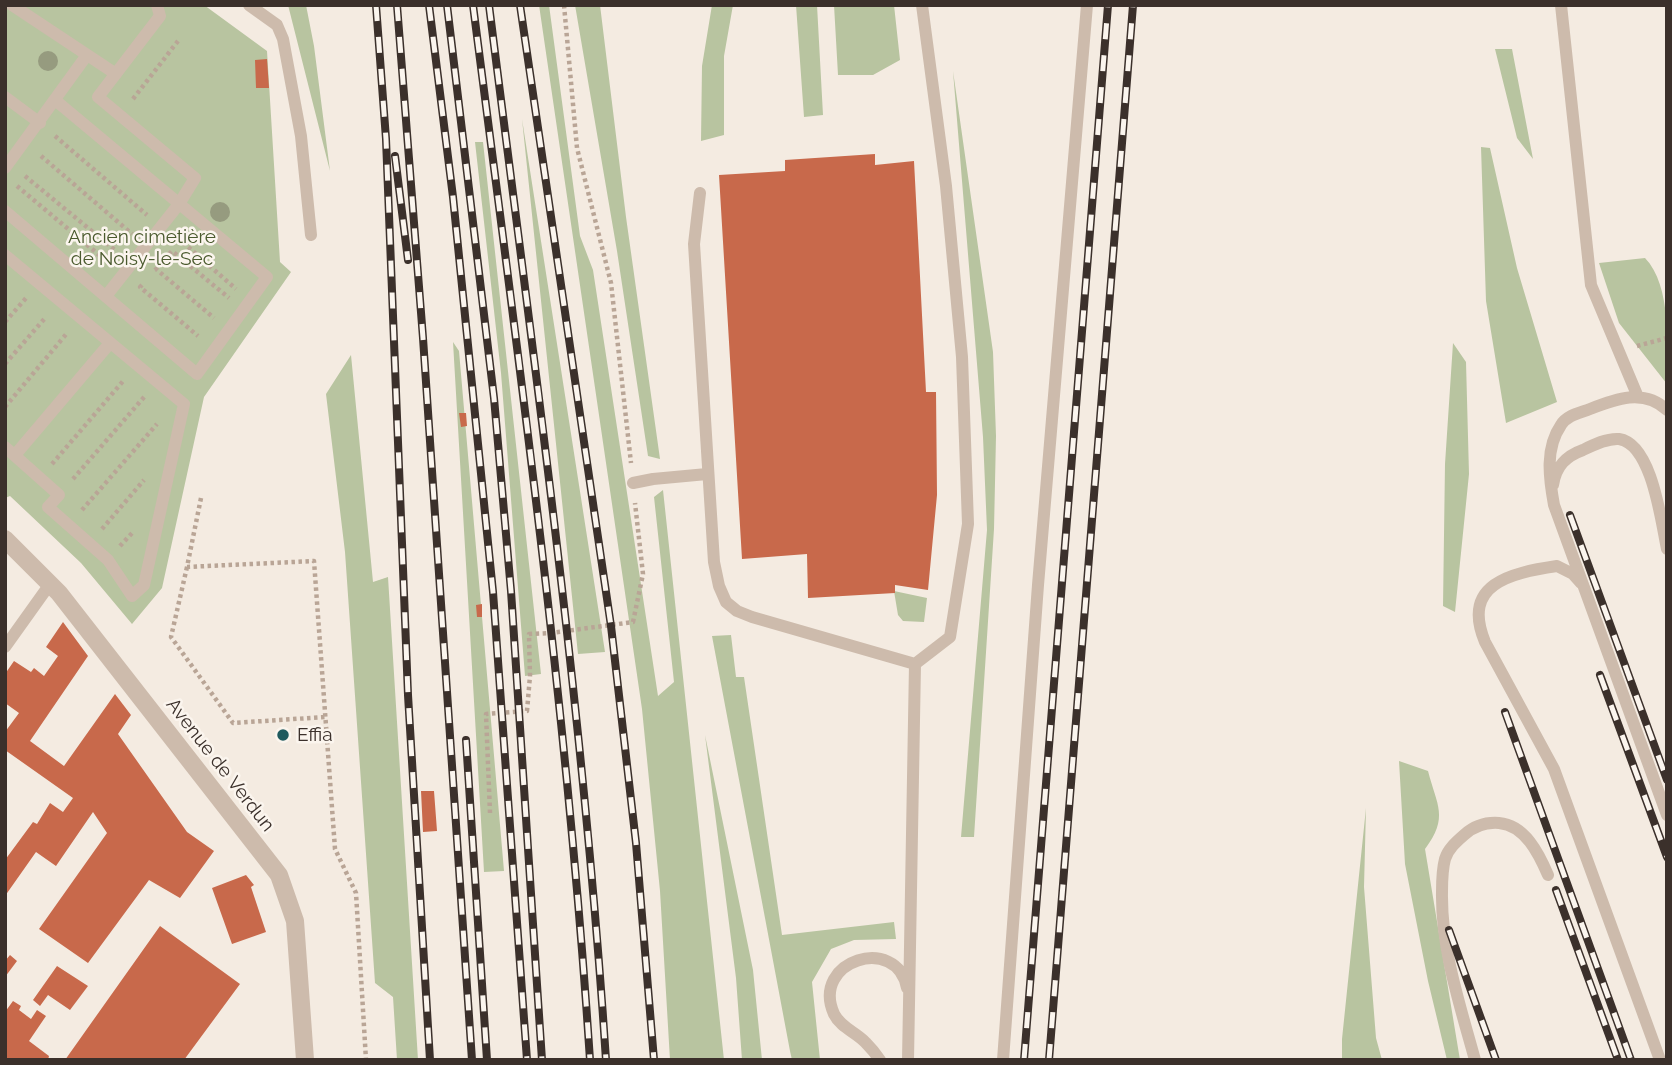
<!DOCTYPE html>
<html>
<head>
<meta charset="utf-8">
<style>
  body { margin:0 }
  #map { position:relative; width:1672px; height:1065px; overflow:hidden; background:#f4ebe1; font-family:Raleway,sans-serif }
  canvas { display:block }
  .frame { position:absolute; inset:0; border:7px solid #3b302b; pointer-events:none }
</style>
</head>
<body>
<div id="map">
<canvas width="1672" height="1065"></canvas>
<div class="frame"></div>
</div>
<script>
const context = document.querySelector('canvas').getContext('2d');
context.lineJoin = 'round';
function paint(path, color) { context.fillStyle = color; context.fill(path, 'evenodd'); }
function strokePath(path, color, width, dash) { context.strokeStyle = color; context.lineWidth = width; context.lineCap = dash ? 'butt' : 'round'; context.setLineDash(dash || []); context.stroke(path); }
function label(font, color, halo, rows, align = 'center') {
  context.font = font + ' Raleway,sans-serif'; context.lineWidth = 5; context.setLineDash([]); context.textBaseline = 'middle'; context.strokeStyle = halo; context.fillStyle = color; for (const [text, x, y, turn = 0] of rows) {
    context.save(); context.translate(x, y); context.rotate((+turn || 0) * Math.PI / 180); context.textAlign = isNaN(turn) ? turn : align; if (halo) context.strokeText(text, 0, 0); context.fillText(text, 0, 0); context.restore();
  }
}
paint(new Path2D(`
  M5,5H204L267,51L280,262L291,272L204,397L162,588L132,624L81,563L10,496L5,498Z
  M288,5H306L314,46L330,171Z
  M539,5H549L580,236L593,270L658,696L674,682L654,497L663,490L724,1060H670L660,891L642,709Z
  M575,5H600L626,217L660,459L648,456L617,251Z
  M712,5H733L724,56V135L701,141L702,66Z
  M796,5H817L823,115L804,117Z
  M834,5H894L900,60L873,75H838Z
  M1495,49H1512L1533,159L1517,138Z
  M953,71L993,352L996,436L994,529L974,837H961L987,530L983,437Z
  M522,119L605,652L578,654Z
  M475,142H483L541,674L525,676L501,373Z
  M1481,147L1490,148L1517,268L1557,402L1506,423L1486,301Z
  M1645,258C1672,286 1667,346 1667,384L1619,323L1599,263Z
  M453,342L459,351L504,871L484,872Z
  M1453,343L1466,362L1469,474L1455,612L1443,606L1445,464Z
  M351,355L373,582L388,577L418,1060H397L393,997L375,983L345,552L326,394Z
  M894,591L927,598L924,622L903,621L898,615Z
  M731,635L736,677H744L782,935L894,922L896,939L854,940L831,949L812,982L820,1060H792L790,1051L712,636Z
  M705,735L753,970L762,1060H742L736,978Z
  M1399,761L1428,771C1437,806 1449,817 1425,849L1460,1060H1447L1428,981L1405,864Z
  M1366,808L1364,887L1376,1038L1382,1060H1342V1039Z`), '#b8c4a0');
paint(new Path2D(`
  M267,59L269,88H256L255,60Z
  M875,154V165L914,161L926,392H936L937,495L928,590L895,585V593L808,598L807,554L742,559L719,175L785,171V160Z
  M459,413H466L467,426L461,427Z
  M482,604V617H477L476,605Z
  M63,622L88,656L30,741L64,766L115,694L131,715L118,734L187,832L214,851L180,898L149,880L88,963L39,929L107,833L93,812L56,866L36,852L5,896V860L33,822L37,824L50,803L63,812L73,798L5,750V732L19,713L5,703V674L14,661L31,672L34,668L44,676L58,656L46,647Z
  M421,791H434L437,831L423,832Z
  M246,875L254,885L251,887L266,932L232,944L212,888Z
  M160,926L240,984L184,1060H65Z
  M10,955L17,961L5,977V961Z
  M57,966L88,986L70,1010L48,995L40,1006L33,1000Z
  M13,1001L21,1006L19,1010L31,1019L37,1010L46,1016L29,1041L49,1056L48,1060H5V1012Z`), '#c8694b');
strokePath(new Path2D(`
  M564,5L577,148L611,283L631,463
  M133,99L178,41
  M55,136L147,215
  M41,156L132,234
  M25,176L116,251
  M17,186L105,260
  M177,241L180,240L236,289
  M169,254L172,251L229,298
  M155,270L156,269L214,318
  M142,285L140,287L198,336
  M5,322L27,297
  M1637,346L1667,338
  M5,364L46,317
  M5,407L68,332
  M52,464L124,380
  M73,479L145,396
  M201,498L187,567L314,561L335,849L356,893L366,1060
  M82,510L157,424
  M102,529L144,480
  M120,546L133,532
  M187,567L171,637L233,723L325,717
  M490,813L486,714L527,711L530,676L529,634L551,633L633,622L643,574L635,503`), '#b9a596', 4.5, [3.5, 3.5]);
strokePath(new Path2D(`
  M12,5L116,74
  M249,5L277,25L283,39L301,136L311,235
  M1561,5L1591,285L1638,397
  M5,97L40,123
  M5,168L87,55
  M700,193L694,244L714,562L719,586L726,602L737,611L752,617L915,664
  M5,211L197,374L267,277L55,100
  M5,255L184,404L144,585L132,596L108,560L48,507L59,495L5,447
  M106,296L179,204L195,178L98,97L160,16L157,5
  M1667,410C1644,388 1615,399 1590,409C1580,413 1567,415 1561,425C1545,448 1549,478 1554,505L1667,815
  M15,455L110,343
  M633,483L653,479L707,474
  M1553,485C1556,466 1566,456 1583,450C1593,445 1607,438 1619,439C1652,444 1661,521 1667,549
  M1581,583L1573,574L1557,566C1510,573 1461,584 1485,642L1554,769L1660,1060
  M5,647L50,584
  M915,664L950,637L968,524L962,357L946,186L922,5
  M880,1060C876,1054 871,1048 866,1043C856,1032 841,1028 834,1014C810,960 897,934 907,988
  M908,1060L915,664
  M1003,1060L1038,585L1087,5
  M1475,1060C1460,1005 1441,949 1442,892C1442,881 1442,870 1445,859C1448,849 1456,842 1464,835C1474,826 1486,822 1499,823C1525,825 1539,854 1548,875`), '#cdbbac', 12);
strokePath(new Path2D(`
  M5,539L59,593L279,875L295,921L305,1060`), '#cdbbac', 18);
const rail = new Path2D(`
  M376,5L386,139L408,695L430,1060
  M397,5L423,338L472,1060
  M429,5L453,197L493,592L527,1060
  M447,5L494,398L511,591L542,1060
  M473,5C518,356 567,707 590,1060
  M489,5C533,356 583,707 606,1060
  M520,5L611,626L636,843L654,1060
  M395,156L408,260
  M1570,515L1667,780
  M1600,675L1667,857
  M1505,712L1631,1060
  M466,740L487,1060
  M1556,890L1618,1060
  M1449,930L1496,1060
  M1024,1060L1108,5
  M1049,1060L1133,5`);
strokePath(rail, '#3b302b', 8);
strokePath(rail, '#fbf5ee', 5, [16]);
context.fillStyle = '#969b7f';
for (const [x, y] of [
  [48,61],
  [220,212]
]) { context.beginPath(); context.arc(x, y, 10, 0, 2 * Math.PI); context.fill(); }
for (const [x, y, r, color] of [
  [283,735,7,"#1f5a5e"]
]) { const dot = new Path2D(); dot.arc(x, y, r, 0, 2 * Math.PI); context.fillStyle = color; context.fill(dot); strokePath(dot, '#fbf5ee', 2.5); }
label('19px', '#4a5a2e', '#fbf5ee', [
  ["Ancien cimetière",142,237],
  ["de Noisy-le-Sec",142,259]
]);
label('19px', '#3b302b', '#fbf5ee', [
  ["Effia",297,735]
], 'left');
label('19px', '#3b302b', '#fbf5ee', [
  ["Avenue de Verdun",220,765,52]
]);
</script>
</body>
</html>
